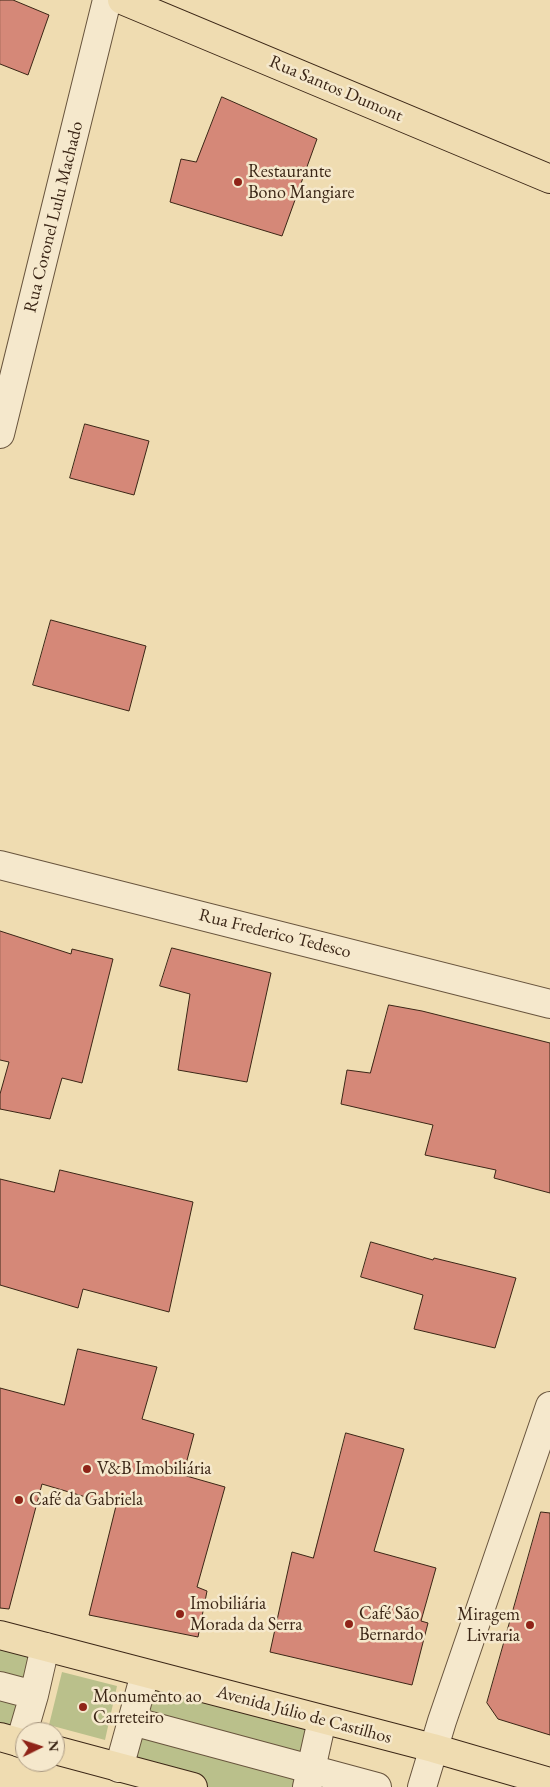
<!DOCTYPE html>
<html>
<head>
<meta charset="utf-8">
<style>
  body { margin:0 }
  #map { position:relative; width:550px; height:1787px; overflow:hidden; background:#efdcb1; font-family:"EB Garamond",serif }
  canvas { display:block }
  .north { position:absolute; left:15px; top:1722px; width:50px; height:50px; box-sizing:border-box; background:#f5e8cc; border:1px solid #ab9a83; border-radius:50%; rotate:86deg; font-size:14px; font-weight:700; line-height:20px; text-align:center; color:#3b2616 }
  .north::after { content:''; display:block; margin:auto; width:18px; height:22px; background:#8f2418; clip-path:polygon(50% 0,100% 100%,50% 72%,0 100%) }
</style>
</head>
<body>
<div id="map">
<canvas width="550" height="1787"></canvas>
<div class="north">N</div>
</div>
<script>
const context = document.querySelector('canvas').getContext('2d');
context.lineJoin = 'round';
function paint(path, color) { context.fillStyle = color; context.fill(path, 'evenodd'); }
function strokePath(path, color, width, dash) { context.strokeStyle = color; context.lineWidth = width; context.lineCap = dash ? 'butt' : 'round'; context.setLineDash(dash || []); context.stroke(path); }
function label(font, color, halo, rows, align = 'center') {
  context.font = font + ' "EB Garamond",serif'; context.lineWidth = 5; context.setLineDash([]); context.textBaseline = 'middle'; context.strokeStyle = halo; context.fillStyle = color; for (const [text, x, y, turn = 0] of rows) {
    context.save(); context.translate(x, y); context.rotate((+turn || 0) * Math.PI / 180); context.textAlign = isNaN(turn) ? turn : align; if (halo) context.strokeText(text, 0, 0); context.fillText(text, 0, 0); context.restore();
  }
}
paint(new Path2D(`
  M0,1635L45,1647L20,1743L0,1737Z
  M62,1672L117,1686L105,1740L49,1725Z
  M145,1674L322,1720L307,1787H193L119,1768Z`), '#bac08b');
const building = new Path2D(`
  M0,0H13L49,15L28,75L0,64Z
  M222,97L317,139L282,236L170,202L181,159L196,162Z
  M85,424L149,441L134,495L70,478Z
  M51,620L146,646L129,711L33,685Z
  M0,931L71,954L72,949L113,959L82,1083L62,1078L50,1119L0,1109V1094L9,1062L0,1060Z
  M172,948L271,973L247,1082L178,1070L190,994L160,986Z
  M389,1005L422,1011L550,1043V1193L494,1178L496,1170L425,1155L433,1125L341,1104L347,1070L370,1073Z
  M60,1170L193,1202L169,1312L83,1289L78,1308L0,1285V1179L54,1192Z
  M371,1242L433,1260L434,1258L516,1278L495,1348L414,1329L423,1295L361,1277Z
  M78,1349L157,1367L142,1419L194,1434L183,1475L225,1487L197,1587L207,1591L198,1637L89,1615L116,1506L42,1484L9,1609L0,1608V1388L64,1405Z
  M346,1433L404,1449L374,1551L436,1568L421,1621L428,1623L412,1685L270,1652L292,1552L313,1558Z
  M541,1512L550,1513V1735L498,1719L487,1703Z`);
paint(building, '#d58878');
strokePath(building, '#3b2616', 1);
const minor = new Path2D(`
  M0,434L107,0
  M0,865L550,1004
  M0,1686L34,1695
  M132,1721L377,1787
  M20,1743L34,1695L45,1647
  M119,1768L145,1674
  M307,1787L322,1720
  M422,1787L442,1721L550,1406`);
const major = new Path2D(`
  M122,0L550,179
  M0,1635L433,1748L550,1782
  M0,1737L25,1744
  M55,1750L193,1787`);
strokePath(minor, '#68543d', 30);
strokePath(major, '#3b2616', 30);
strokePath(minor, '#f5e8cc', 28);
strokePath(major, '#efdcb1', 28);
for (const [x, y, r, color] of [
  [238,182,5,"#8f2418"],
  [87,1469,5,"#8f2418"],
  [19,1500,5,"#8f2418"],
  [180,1614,5,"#8f2418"],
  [349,1624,5,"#8f2418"],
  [530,1625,5,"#8f2418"],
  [83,1707,5,"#8f2418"]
]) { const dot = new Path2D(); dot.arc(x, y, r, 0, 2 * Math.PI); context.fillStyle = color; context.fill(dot); strokePath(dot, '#f5e8cc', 2); }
label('18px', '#3b2616', '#f5e8cc', [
  ["Rua Santos Dumont",336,89,23],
  ["Rua Coronel Lulu Machado",54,217,-76],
  ["Rua Frederico Tedesco",275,934,14],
  ["Avenida Júlio de Castilhos",304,1715,15]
]);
label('18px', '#3b2616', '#f5e8cc', [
  ["Restaurante",248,172],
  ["Bono Mangiare",248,193],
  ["V&B Imobiliária",97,1469],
  ["Café da Gabriela",29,1500],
  ["Imobiliária",190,1604],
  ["Morada da Serra",190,1625],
  ["Café São",359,1614],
  ["Bernardo",359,1635],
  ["Miragem",520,1615,"right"],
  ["Livraria",520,1636,"right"],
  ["Monumento ao",93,1697],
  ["Carreteiro",93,1718]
], 'left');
</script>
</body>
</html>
